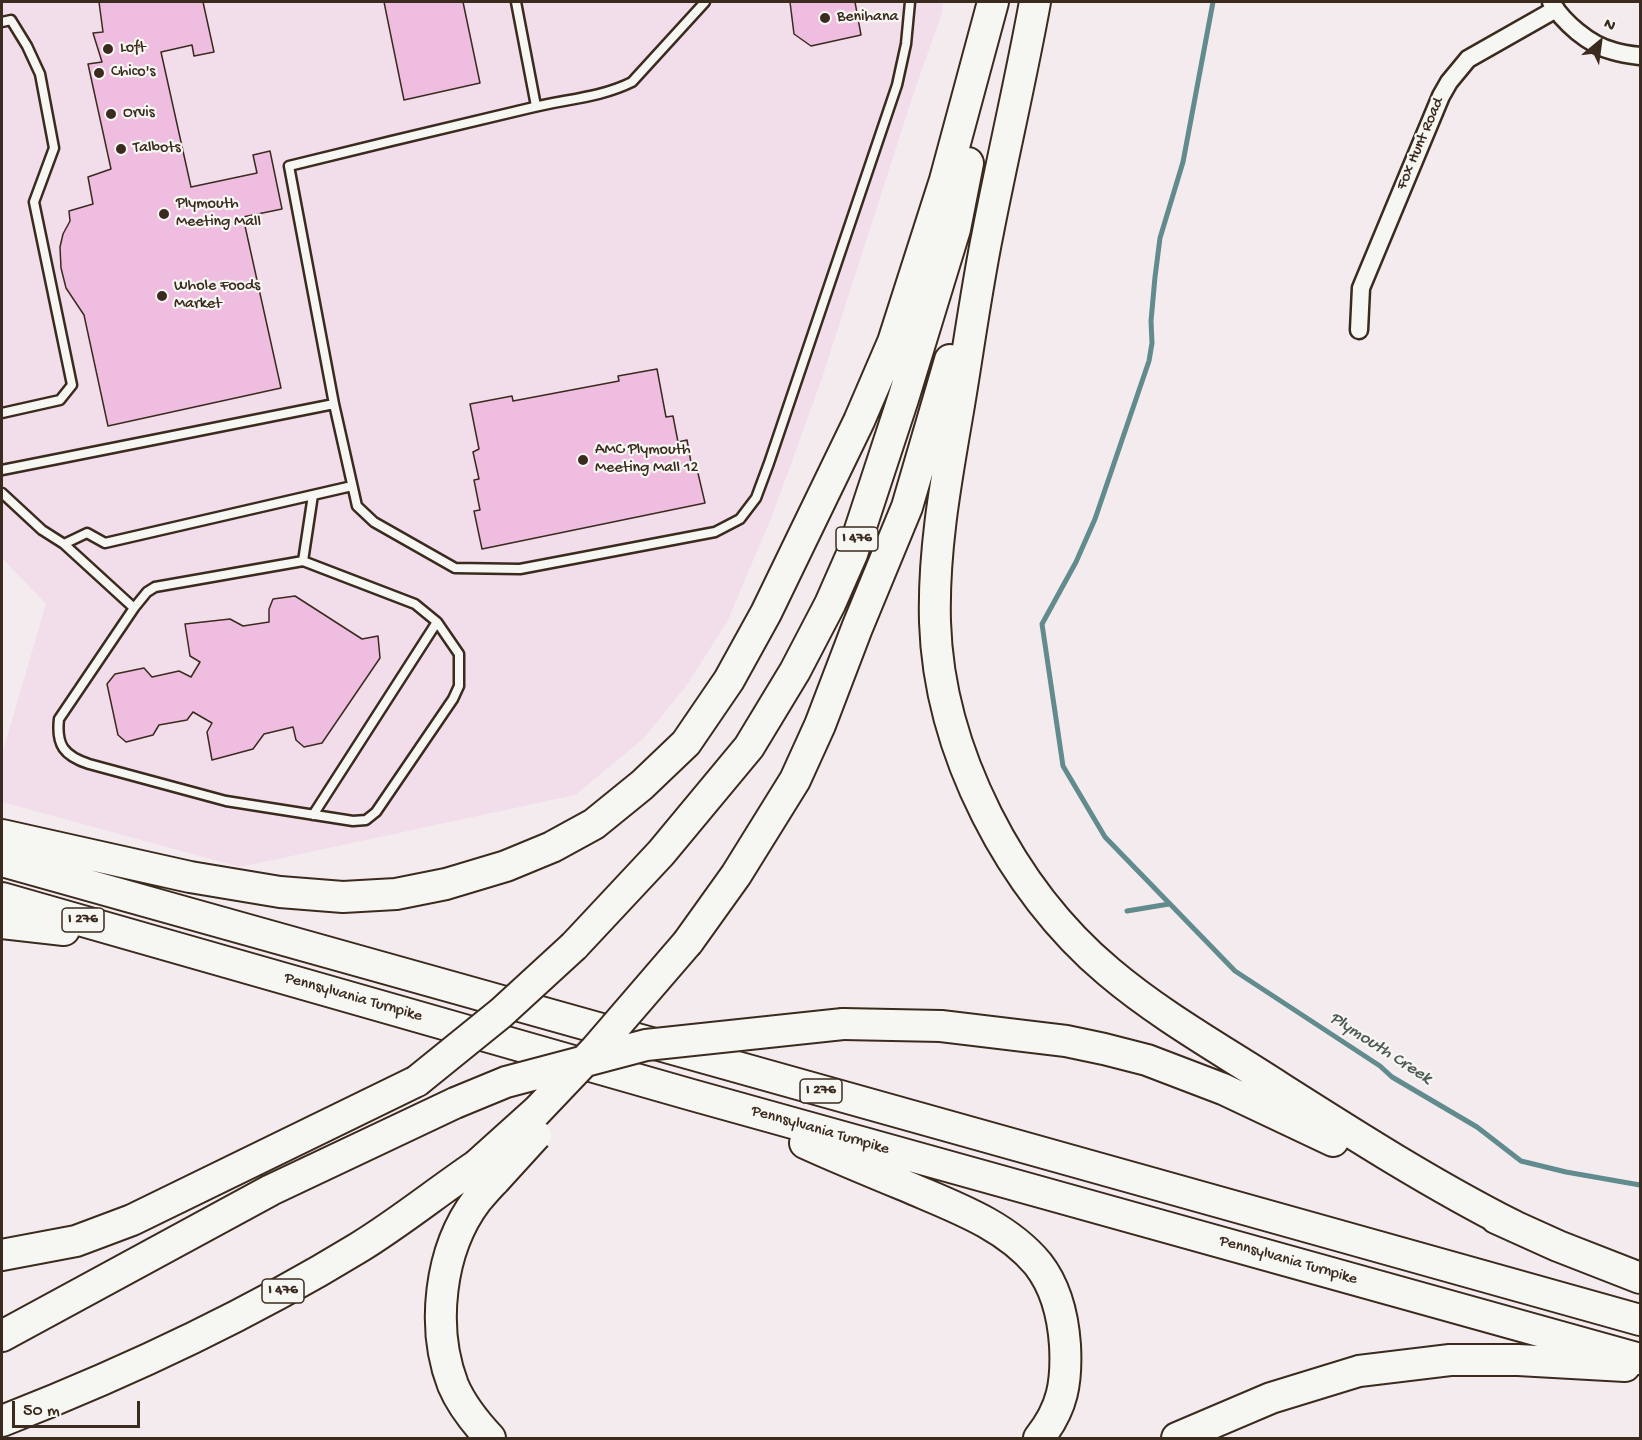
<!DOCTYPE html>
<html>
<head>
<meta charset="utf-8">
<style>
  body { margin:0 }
  #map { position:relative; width:1642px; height:1440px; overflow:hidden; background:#f4ebee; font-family:"Gochi Hand",sans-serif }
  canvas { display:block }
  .frame { position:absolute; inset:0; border:3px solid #3b2a1e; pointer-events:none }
  .north { position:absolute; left:1570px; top:12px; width:60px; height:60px; -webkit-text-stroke:4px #f6f6f2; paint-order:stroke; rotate:29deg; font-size:16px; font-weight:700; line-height:24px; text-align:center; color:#3b2a1e }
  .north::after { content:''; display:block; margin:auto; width:21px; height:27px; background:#3b2a1e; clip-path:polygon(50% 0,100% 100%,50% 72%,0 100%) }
  .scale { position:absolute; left:12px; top:1401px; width:128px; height:27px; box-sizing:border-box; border:3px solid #3b2a1e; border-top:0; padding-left:8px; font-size:18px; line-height:21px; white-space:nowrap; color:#3b2a1e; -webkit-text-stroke:4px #f6f6f2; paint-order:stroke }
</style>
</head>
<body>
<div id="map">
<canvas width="1642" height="1440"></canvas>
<div class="frame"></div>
<div class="north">N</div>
<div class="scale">50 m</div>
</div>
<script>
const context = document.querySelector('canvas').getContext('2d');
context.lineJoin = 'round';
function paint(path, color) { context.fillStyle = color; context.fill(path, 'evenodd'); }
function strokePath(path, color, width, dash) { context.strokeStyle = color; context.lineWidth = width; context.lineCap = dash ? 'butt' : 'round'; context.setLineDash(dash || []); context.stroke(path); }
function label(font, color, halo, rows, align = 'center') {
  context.font = font + ' "Gochi Hand",sans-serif'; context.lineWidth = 4.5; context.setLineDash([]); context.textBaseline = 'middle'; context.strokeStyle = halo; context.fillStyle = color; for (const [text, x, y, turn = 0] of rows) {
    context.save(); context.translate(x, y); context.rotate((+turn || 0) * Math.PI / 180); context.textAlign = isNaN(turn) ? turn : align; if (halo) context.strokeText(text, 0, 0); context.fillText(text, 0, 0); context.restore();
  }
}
paint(new Path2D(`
  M2,2H943L942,13L914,92L820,384L772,516L727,622L686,686L643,739L575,795L240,867L2,802V754L46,604L2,558Z`), '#f2ddea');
strokePath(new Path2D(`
  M1213,2L1183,162L1160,238L1155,277L1151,321L1152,343L1149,361L1095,519L1076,562L1042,624L1063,766L1105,837L1235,971L1380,1066L1392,1077L1477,1127L1521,1161L1566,1172L1640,1185
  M1127,911L1169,904`), '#618b8d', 5);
const building = new Path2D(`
  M99,2H203L214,52L194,56L192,45L161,52L191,187L257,173L253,155L270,151L282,209L243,217L281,388L108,426L84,315L66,288L61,268L60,247L63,234L70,221L69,211L93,204L88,177L111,169L88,64L102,62L93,33L103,32Z
  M384,2H463L480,83L404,100Z
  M790,2H855L861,35L811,46L794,34Z
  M657,369L666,417L673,416L678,442L687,440L692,468L697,469L705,503L482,549L474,511L480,510L474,480L479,479L473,452L479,449L470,404L512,396L513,401L619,381L618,376Z
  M295,596L362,639L378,636L380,658L322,743L304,747L296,740L293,727L264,734L253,749L212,760L207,732L212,723L193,712L187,720L159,725L153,735L126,742L118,735L107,684L115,674L144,668L152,677L179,671L191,677L200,662L190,656L185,624L230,619L243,626L269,622V609L273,599Z`);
paint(building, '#eebddf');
strokePath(building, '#3b2a1e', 1.5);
const service = new Path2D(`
  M516,2L536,106
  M2,22L11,20L27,46L40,74L54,148L34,202L72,385L60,400L2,413
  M334,404L289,166C369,146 450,127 530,108C565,99 600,98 632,82L705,2
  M2,470L334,404L357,506L374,522L455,568L520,569L715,532L740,519L756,498L769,463L897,85L906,44L910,2
  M2,493L42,530L64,544L87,533L105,543L352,486
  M64,544L134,608L59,719C56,745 64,756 89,764L226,801L353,821L366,820L376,812L453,699L459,686V654L437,622L415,604L303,561L313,495
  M134,608L147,592L155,587L303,561
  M313,815L437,622`);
const minor = new Path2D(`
  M1551,2C1563,22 1589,45 1613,51C1622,54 1631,55 1640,56
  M1359,330L1361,288L1441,96L1449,82L1468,59L1556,9`);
const motorway = new Path2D(`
  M1035,2C1021,79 1003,155 988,232C976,291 968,352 958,411C946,481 933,551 935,622C939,751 1011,890 1109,972C1161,1016 1222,1050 1279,1087C1356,1136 1433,1185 1514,1226
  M2,835L190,877L280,892L343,897L396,894L446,884L506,866L552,847L594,824L642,785L686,743L729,680L766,613L859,421L893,342L945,180L993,2
  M2,861L1640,1320
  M2,898L692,1095L1640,1359
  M2,923L64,930
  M688,942L736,875L795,780L820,725L857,628L907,507L950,360
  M574,946L661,853L749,747L795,671L830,604L852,554L903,399L955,229L968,163
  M843,1024L941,1026L1066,1041L1104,1049L1147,1060L1223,1089L1333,1141
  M805,1143C838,1158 872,1172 906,1186C952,1206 1005,1224 1038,1264C1056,1287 1063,1316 1065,1345C1067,1382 1063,1408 1039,1438
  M1496,1218L1558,1246L1640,1278
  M2,1255L76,1241L132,1220L417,1081
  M2,1336L271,1190L455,1103
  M2,1421C125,1373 245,1317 358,1248C399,1223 437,1192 477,1165
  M490,1438C476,1423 461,1404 453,1385C431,1328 439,1250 477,1200C483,1193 489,1186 495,1180
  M1177,1438L1271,1398L1359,1371L1450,1360H1518L1625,1366`);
strokePath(service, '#3b2a1e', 13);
strokePath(minor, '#3b2a1e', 21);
strokePath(motorway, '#3b2a1e', 34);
strokePath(service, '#f6f6f2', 8);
strokePath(minor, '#f6f6f2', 16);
strokePath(motorway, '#f6f6f2', 30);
const motorwayBridge = new Path2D(`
  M417,1081L501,1013L574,946
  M455,1103L506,1082L646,1045L843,1024
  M477,1165L537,1111L595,1050L688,942
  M495,1180L536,1135`);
strokePath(motorwayBridge, '#3b2a1e', 34, []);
strokePath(motorwayBridge, '#f6f6f2', 30);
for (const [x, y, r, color] of [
  [825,18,6,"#3b2a1e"],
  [108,49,6,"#3b2a1e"],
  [99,73,6,"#3b2a1e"],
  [111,114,6,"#3b2a1e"],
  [121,149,6,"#3b2a1e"],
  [164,214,6,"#3b2a1e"],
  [162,296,6,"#3b2a1e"],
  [583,460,6,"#3b2a1e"]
]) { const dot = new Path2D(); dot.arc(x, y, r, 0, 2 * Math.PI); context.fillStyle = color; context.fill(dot); strokePath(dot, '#f6f6f2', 2); }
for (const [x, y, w] of [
  [857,539,42],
  [83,920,42],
  [821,1091,42],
  [283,1291,42]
]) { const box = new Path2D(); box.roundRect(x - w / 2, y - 12, w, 24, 4.5); context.fillStyle = '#f6f6f2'; context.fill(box); strokePath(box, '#3b2a1e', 1.5); }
label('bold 15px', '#3b2a1e', null, [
  ["I 476",857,539],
  ["I 276",83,920],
  ["I 276",821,1091],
  ["I 476",283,1291]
]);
label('16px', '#3b2a1e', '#f6f6f2', [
  ["Benihana",837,18],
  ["Loft",120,49],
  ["Chico's",111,73],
  ["Orvis",123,114],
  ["Talbots",133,149],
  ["Plymouth",176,205],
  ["Meeting Mall",176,223],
  ["Whole Foods",174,287],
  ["Market",174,305],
  ["AMC Plymouth",595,451],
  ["Meeting Mall 12",595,469]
], 'left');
label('16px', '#3b2a1e', '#f6f6f2', [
  ["Fox Hunt Road",1421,144,-67],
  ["Pennsylvania Turnpike",353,998,16],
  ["Pennsylvania Turnpike",820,1131,16],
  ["Pennsylvania Turnpike",1288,1261,16]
]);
label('italic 18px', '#4e5a56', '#f6f6f2', [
  ["Plymouth Creek",1380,1049,33]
]);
</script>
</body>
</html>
